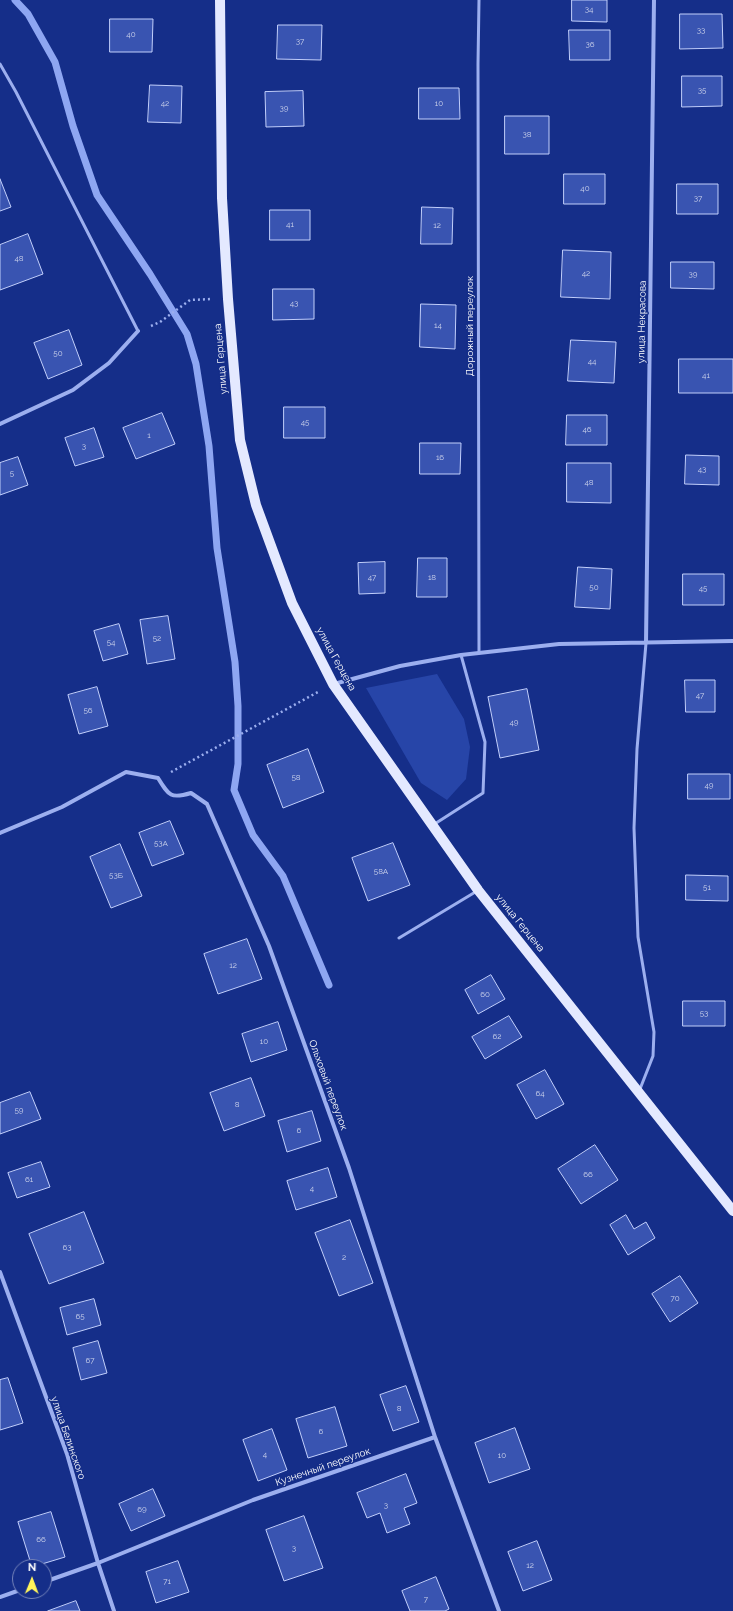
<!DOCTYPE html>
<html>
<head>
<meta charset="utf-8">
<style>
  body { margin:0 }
  #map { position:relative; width:733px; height:1611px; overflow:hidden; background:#152e89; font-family:Raleway,sans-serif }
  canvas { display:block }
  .north { position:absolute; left:12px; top:1559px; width:40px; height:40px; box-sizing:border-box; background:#152e89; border:1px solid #7382b8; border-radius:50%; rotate:1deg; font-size:11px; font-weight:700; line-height:16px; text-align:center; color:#fff }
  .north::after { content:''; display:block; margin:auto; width:14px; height:18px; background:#fff45a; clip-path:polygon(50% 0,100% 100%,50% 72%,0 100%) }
</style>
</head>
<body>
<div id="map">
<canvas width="733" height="1611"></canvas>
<div class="north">N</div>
</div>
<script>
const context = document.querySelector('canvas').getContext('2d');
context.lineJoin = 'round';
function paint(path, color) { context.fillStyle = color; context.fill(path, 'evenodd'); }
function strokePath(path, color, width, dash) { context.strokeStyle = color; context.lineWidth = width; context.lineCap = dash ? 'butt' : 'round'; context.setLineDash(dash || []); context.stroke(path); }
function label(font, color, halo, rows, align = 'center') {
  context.font = font + ' Raleway,sans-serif'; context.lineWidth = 3; context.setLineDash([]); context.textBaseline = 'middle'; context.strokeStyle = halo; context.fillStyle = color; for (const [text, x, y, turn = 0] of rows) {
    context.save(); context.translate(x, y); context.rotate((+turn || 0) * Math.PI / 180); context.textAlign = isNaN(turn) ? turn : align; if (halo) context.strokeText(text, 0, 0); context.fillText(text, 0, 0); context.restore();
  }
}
paint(new Path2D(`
  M437,674L464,719L470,747L466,779L447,800L421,783L366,688Z`), '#2745a8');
strokePath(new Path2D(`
  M15,0L28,14L55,62L73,126L97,195L150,274L187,334L196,364L209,446L217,548L235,662L238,706V764L234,790L253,835L283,876L329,985`), '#8ea6f2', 7);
const building = new Path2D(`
  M572,0H607V22L572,21Z
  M680,14H722L723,48L680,49Z
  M110,19H153L152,52H110Z
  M278,25H322L321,60L277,59Z
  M569,30H610V60H570Z
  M682,76H722V106L682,107Z
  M150,85L182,86L181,123L148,122Z
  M419,88H459L460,119H419Z
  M303,91L304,126L266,127L265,92Z
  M505,116H549V154H505Z
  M564,174H605V204H564Z
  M0,179L11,207L0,211Z
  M677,184H718V214H677Z
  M422,207L453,208L452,244H421Z
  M270,210H310V240H270Z
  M28,234L43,274L0,290V245Z
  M563,250L611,252L610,299L561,297Z
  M671,262H714V289L671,288Z
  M273,289H314V319L273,320Z
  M421,304L456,305L455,349L420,347Z
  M69,330L82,365L48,379L34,343Z
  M571,340L616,342L614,383L568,381Z
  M679,359H733V393H679Z
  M284,407H325V438H284Z
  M162,413L175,444L136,459L123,428Z
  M567,415H607V445H566Z
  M94,428L104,457L75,466L65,438Z
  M420,443H461L460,474H420Z
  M686,455L719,456V485L685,484Z
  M18,457L28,485L0,495V463Z
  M567,463H611V503L567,502Z
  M418,558H447V597H417Z
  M385,562V593L359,594L358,563Z
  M578,567L612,569L610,609L575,607Z
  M683,574H724V605H683Z
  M168,616L175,659L147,664L140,620Z
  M119,624L128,654L103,661L94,631Z
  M685,680H715V712H686Z
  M97,687L108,726L79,734L68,695Z
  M527,689L539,750L500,758L488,697Z
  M308,749L324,792L283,808L267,765Z
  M688,774H730V799H688Z
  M170,821L184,854L152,866L139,833Z
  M393,843L410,885L368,901L352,858Z
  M120,844L142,896L111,908L90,857Z
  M686,875L728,876V901L686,900Z
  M247,939L262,979L218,994L204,954Z
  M491,975L505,999L478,1014L465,990Z
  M683,1001H725V1026H683Z
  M509,1016L522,1037L485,1059L472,1037Z
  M278,1022L287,1050L251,1062L242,1034Z
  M545,1070L564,1104L536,1119L517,1085Z
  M251,1078L265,1116L224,1131L210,1093Z
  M30,1092L41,1119L0,1134V1103Z
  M312,1111L321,1141L287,1152L278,1121Z
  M595,1145L618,1180L581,1204L558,1169Z
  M41,1162L50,1187L17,1198L8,1173Z
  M328,1168L337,1197L296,1210L287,1181Z
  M84,1212L104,1263L49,1284L29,1234Z
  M626,1215L634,1229L646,1222L655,1238L628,1255L610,1225Z
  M350,1220L373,1283L339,1296L315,1233Z
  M680,1276L698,1303L670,1322L652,1294Z
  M94,1299L101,1325L67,1335L60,1308Z
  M98,1341L107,1373L81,1380L73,1348Z
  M8,1378L23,1423L0,1430V1380Z
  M406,1386L419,1422L393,1431L380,1395Z
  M335,1407L347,1446L308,1458L296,1419Z
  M515,1428L530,1469L489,1483L475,1443Z
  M272,1429L287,1470L258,1481L243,1440Z
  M406,1474L417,1503L404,1508L410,1524L387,1533L380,1513L367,1518L357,1493Z
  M153,1489L165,1516L131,1531L119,1504Z
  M51,1512L65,1557L32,1567L18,1522Z
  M304,1516L323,1568L284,1581L266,1530Z
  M537,1541L552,1580L523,1591L508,1552Z
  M178,1561L189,1592L156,1603L146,1572Z
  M436,1577L449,1609L445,1611H410L402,1591Z
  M76,1601L80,1611H48Z`);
paint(building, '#3954b1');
strokePath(building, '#c2cffb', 1);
strokePath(new Path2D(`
  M151,326L160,322L190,300L212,299
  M171,772L318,692`), '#9cafef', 2.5, [2, 3]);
strokePath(new Path2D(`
  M0,64L16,92L138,331
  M479,653L478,64L479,0
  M433,825L483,793L485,742L461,655
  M399,938L477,891
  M640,1089L653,1056L654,1032L638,937L634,828L637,749L646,643`), '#9cafef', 3);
strokePath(new Path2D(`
  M0,424L73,390L109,363L138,331
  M646,643L654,0
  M334,684L400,666L461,655L559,644L733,641
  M0,833L62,807L126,772L158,778C169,796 171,799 191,793L207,804L269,946L349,1168L435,1437L499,1611
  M0,1272L67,1454L98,1563L114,1611
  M44,1582L98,1563L253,1500L435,1437
  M0,1597L20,1590`), '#9cafef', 4);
strokePath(new Path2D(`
  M220,0L222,198L228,299L240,440L256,505L292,603L333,684L478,890L733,1211`), '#e4e9ff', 10);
label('8px', '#ced4ec', null, [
  ["34",589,10],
  ["33",701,31],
  ["40",131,35],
  ["37",300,42],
  ["36",590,45],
  ["35",702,91],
  ["42",165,104],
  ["10",439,104],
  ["39",284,109],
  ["38",527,135],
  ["40",585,189],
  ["37",698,199],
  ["41",290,225],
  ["12",437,226],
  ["48",19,259],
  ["42",586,274],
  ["39",693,275],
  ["43",294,304],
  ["14",438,326],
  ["50",58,354],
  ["44",592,362],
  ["41",706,376],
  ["45",305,423],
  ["46",587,430],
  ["1",149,436],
  ["3",84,447],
  ["16",440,458],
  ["43",702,470],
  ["5",12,474],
  ["48",589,483],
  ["47",372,578],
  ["18",432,578],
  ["50",594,588],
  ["45",703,589],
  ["52",157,639],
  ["54",111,643],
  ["47",700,696],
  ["56",88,711],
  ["49",514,723],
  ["58",296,778],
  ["49",709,786],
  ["53А",161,844],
  ["58А",381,872],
  ["53Б",116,876],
  ["51",707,888],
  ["12",233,966],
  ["60",485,995],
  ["53",704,1014],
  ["62",497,1037],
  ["10",264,1042],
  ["64",540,1094],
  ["8",237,1105],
  ["59",19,1111],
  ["6",299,1131],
  ["66",588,1175],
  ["61",29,1180],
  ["4",312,1189],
  ["63",67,1248],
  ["2",344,1258],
  ["70",675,1299],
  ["65",80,1317],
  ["67",90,1361],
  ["8",399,1409],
  ["6",321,1432],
  ["4",265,1455],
  ["10",502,1456],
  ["3",386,1506],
  ["69",142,1510],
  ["66",41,1540],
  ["3",294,1549],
  ["12",530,1566],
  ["71",167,1582],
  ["7",426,1600]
]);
label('10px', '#fff', '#152e89', [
  ["улица Некрасова",642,322,-89],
  ["Дорожный переулок",470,326,-90],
  ["улица Герцена",221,359,-95],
  ["улица Герцена",336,659,61],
  ["улица Герцена",520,923,51],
  ["Ольховый переулок",328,1085,70],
  ["улица Белинского",68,1438,71],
  ["Кузнечный переулок",323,1467,-19]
]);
</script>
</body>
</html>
